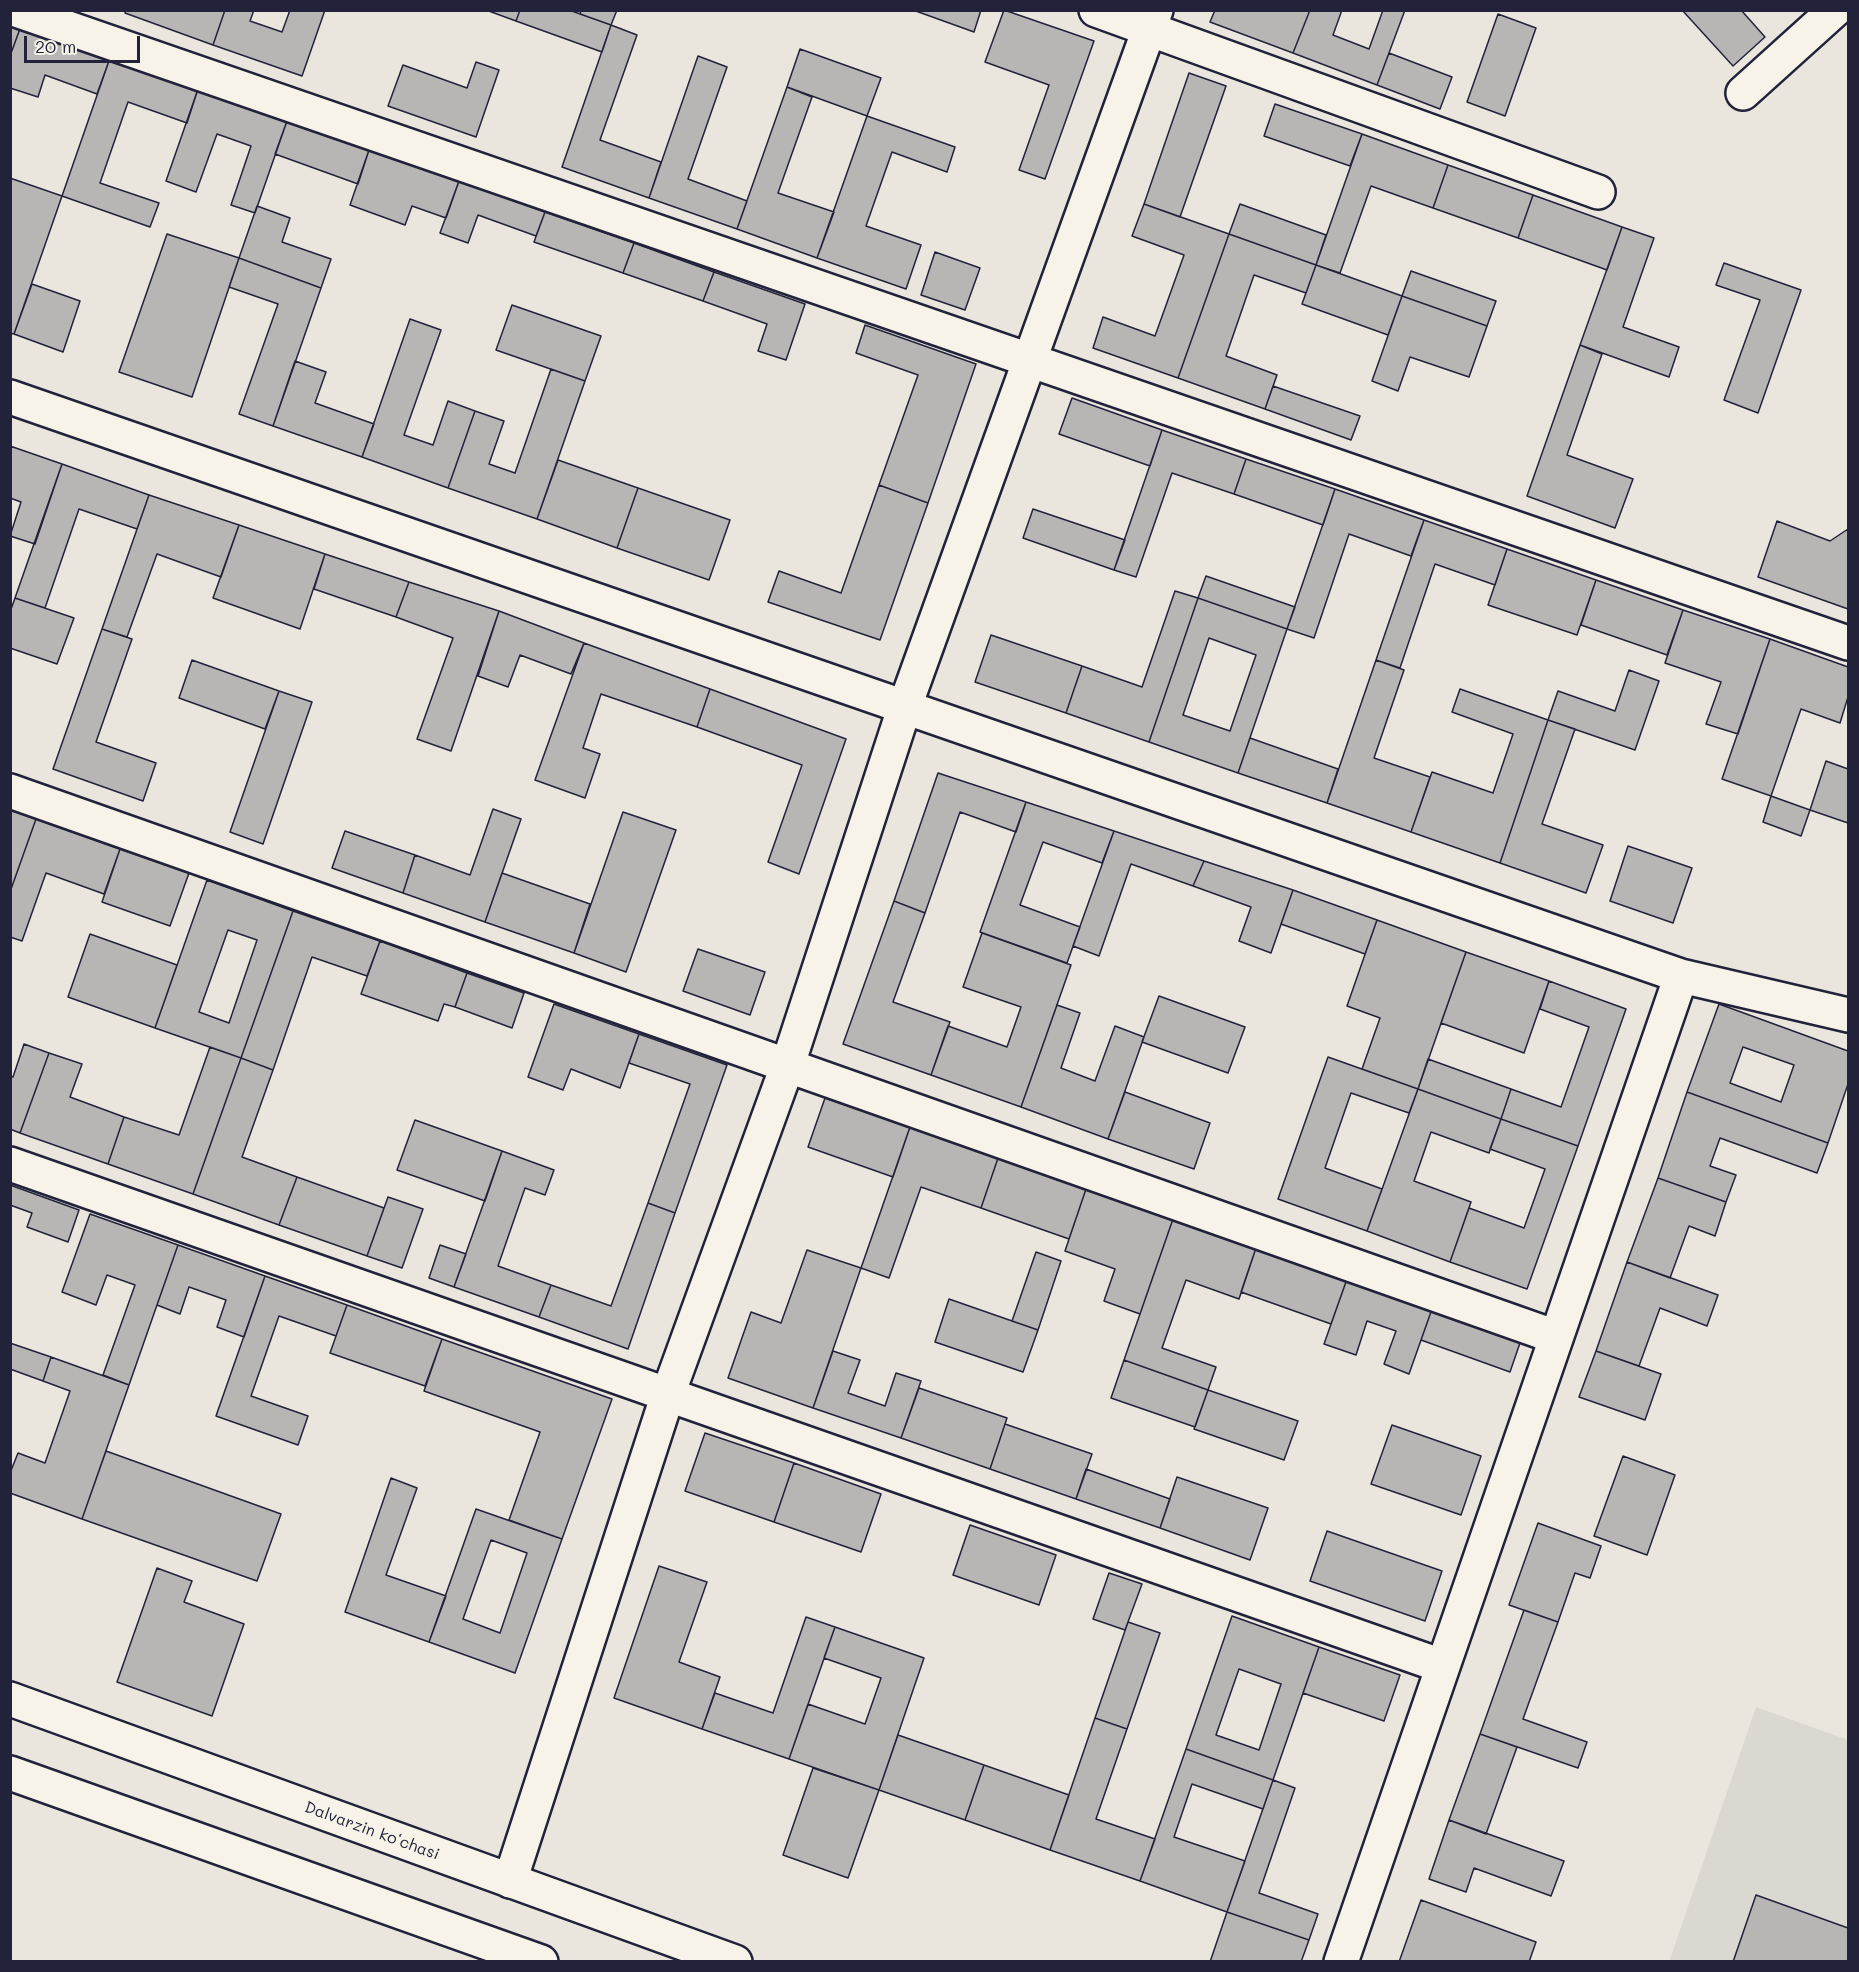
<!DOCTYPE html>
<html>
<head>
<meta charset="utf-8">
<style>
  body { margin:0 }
  #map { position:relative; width:1859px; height:1972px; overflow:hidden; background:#eae6de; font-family:Mali,sans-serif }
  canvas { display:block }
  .frame { position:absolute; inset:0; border:12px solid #22223b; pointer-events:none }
  .scale { position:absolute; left:24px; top:36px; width:116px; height:27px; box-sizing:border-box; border:3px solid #22223b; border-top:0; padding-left:8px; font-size:18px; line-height:21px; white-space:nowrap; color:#22223b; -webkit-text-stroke:4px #f7f3e8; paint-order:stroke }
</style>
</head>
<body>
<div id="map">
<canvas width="1859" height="1972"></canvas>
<div class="frame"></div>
<div class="scale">20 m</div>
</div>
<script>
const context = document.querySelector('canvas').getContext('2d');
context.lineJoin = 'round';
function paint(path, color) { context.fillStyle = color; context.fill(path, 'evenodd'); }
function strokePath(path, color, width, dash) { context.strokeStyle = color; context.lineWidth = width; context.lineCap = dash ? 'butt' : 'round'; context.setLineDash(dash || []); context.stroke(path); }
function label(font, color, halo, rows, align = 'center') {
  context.font = font + ' Mali,sans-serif'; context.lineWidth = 6; context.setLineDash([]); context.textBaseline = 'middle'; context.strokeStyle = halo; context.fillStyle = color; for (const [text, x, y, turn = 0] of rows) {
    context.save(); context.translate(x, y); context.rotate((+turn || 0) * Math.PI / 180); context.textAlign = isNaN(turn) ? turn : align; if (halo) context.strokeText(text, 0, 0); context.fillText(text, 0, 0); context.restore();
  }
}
paint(new Path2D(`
  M1756,1707L1848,1740V1961L1669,1962Z`), '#dbd8d2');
const building = new Path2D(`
  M126,10H225L213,45L125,13Z
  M225,10H254L250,21L282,32L290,10H325L302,76L213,45Z
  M486,10H520L516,21Z
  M520,10H569L611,25L602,52L516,21Z
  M581,10H617L611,25L580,14Z
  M913,10H981L974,32Z
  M1004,10L1094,41L1045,179L1019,170L1049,85L985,62Z
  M1215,10H1310L1293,53L1210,22Z
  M1310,10H1342L1333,35L1369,49L1383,10H1405L1377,85L1293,53Z
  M1682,10H1741L1765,37L1733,66Z
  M1498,14L1536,28L1505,116L1467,102Z
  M10,23L21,26L10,56Z
  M611,25L637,35L600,140L661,162L649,198L562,167Z
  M21,26L110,58L97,94L45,75L38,97L10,88V56Z
  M800,49L881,78L867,116L787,87Z
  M1389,53L1452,77L1440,109L1377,85Z
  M698,56L727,67L688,179L747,201L737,229L649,198Z
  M110,58L198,89L187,123L128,102L100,183L159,203L150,227L62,196Z
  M476,62L499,70L476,137L388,106L403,65L467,88Z
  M1189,73L1226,86L1180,217L1144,204Z
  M787,87L812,97L778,193L834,212L817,258L737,229Z
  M198,89L287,121L255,213L231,205L251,146L217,134L196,192L166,181Z
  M1275,104L1362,134L1350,166L1264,136Z
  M867,116L955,147L947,172L892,152L866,226L921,245L906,289L817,258Z
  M287,121L369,150L358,184L275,154Z
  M1362,134L1448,165L1433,208L1371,186L1340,273L1316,265Z
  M369,150L459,181L446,218L412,206L405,225L350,205Z
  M1448,165L1533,195L1518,238L1433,208Z
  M10,178L62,196L14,334L10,333Z
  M459,181L545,212L536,236L478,215L468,243L440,233Z
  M1533,195L1622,227L1607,270L1518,238Z
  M1144,204L1229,234L1178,378L1093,348L1103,317L1155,336L1184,255L1132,236Z
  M1240,204L1326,235L1316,265L1229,234Z
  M257,206L290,218L282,242L331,259L321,288L239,258Z
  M545,212L634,243L623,273L534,242Z
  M1622,227L1654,238L1623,327L1679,347L1669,377L1580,345Z
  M167,234L239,258L192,397L119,372Z
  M1229,234L1316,265L1306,293L1254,275L1226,356L1277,375L1265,409L1178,378Z
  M634,243L714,272L703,301L623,273Z
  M935,252L980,268L965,310L921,295Z
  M239,258L321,288L273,426L239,414L278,304L229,287Z
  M1724,263L1801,290L1758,413L1724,400L1760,300L1716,285Z
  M1316,265L1402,296L1388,335L1302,304Z
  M1411,271L1496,301L1487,326L1402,296Z
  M714,272L805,304L786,360L758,351L767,324L703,301Z
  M32,284L80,301L63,352L14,334Z
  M1402,296L1487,326L1469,377L1410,357L1398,391L1372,381Z
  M512,305L601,336L585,381L496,350Z
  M410,319L441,330L404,435L433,445L448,401L475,411L448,488L362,457Z
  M865,325L976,364L928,503L879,485L918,375L856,353Z
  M1580,345L1602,354L1567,455L1633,479L1615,528L1527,496Z
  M295,361L326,372L315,403L374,424L362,457L273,426Z
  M551,369L585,381L537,519L448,488L475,411L504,421L489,464L515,473Z
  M1273,386L1360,416L1351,440L1265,409Z
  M1072,398L1162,430L1150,466L1059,434Z
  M1162,430L1246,459L1234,494L1172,473L1136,577L1114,570Z
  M10,446L62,464L35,544L10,536L21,502L10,498Z
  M1246,459L1335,489L1323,525L1234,494Z
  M558,460L638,488L617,548L537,519Z
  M62,464L149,495L137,529L79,509L45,608L15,598Z
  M879,485L928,503L880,640L768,602L779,571L841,593Z
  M638,488L730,520L709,580L617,548Z
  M1335,489L1424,520L1411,556L1349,534L1314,638L1287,629Z
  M149,495L239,525L221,577L157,554L127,637L102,629Z
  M1033,509L1125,540L1114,570L1023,538Z
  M1424,520L1507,549L1495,585L1435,564L1400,668L1376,660Z
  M1777,521L1830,541L1848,529V609L1758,577Z
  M239,525L325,554L300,629L213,598Z
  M1507,549L1596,580L1577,635L1488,605Z
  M325,554L409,582L396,617L314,589Z
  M1206,576L1295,607L1287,629L1198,598Z
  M1596,580L1683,610L1667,655L1581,625Z
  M409,582L499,611L451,751L417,739L453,638L396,617Z
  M1175,591L1198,598L1149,742L1066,713L1082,666L1142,687Z
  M15,598L74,618L57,664L10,648V612Z
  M1198,598L1287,629L1238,773L1149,742ZM1209,638L1256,655L1230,731L1183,715Z
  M1683,610L1770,639L1738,734L1706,724L1721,682L1665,663Z
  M499,611L584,643L571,674L520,655L508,687L478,676Z
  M102,629L132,639L96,742L156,763L143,801L53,769Z
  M991,635L1082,666L1066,713L975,682Z
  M1770,639L1848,667V697L1840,723L1801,709L1771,796L1722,779Z
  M584,643L710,689L697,727L601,694L583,748L600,754L585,798L535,780Z
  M192,660L279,691L265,729L179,698Z
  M1376,660L1404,670L1374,758L1430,777L1411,832L1327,803Z
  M1629,670L1659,681L1635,750L1548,720L1558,691L1615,711Z
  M710,689L846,739L799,874L768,862L802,765L697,727Z
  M1460,689L1548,720L1500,863L1411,832L1432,772L1493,793L1513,734L1452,712Z
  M279,691L312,702L263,844L230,832Z
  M1548,720L1575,729L1542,824L1603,845L1586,893L1500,863Z
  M1250,738L1338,769L1327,803L1238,773Z
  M1826,761L1848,769V823L1810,810Z
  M938,773L1026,802L1016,832L960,812L925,913L894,901Z
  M1771,796L1810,810L1801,836L1763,822Z
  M1026,802L1114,831L1102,863L1043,842L1020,905L1080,927L1067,963L980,932Z
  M493,809L521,819L485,922L403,893L415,855L470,875Z
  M10,810L36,819L10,892Z
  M623,812L676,830L626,972L574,953Z
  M36,819L120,849L104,894L46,873L22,941L10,937V892Z
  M345,831L415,855L403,893L332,868Z
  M1114,831L1204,861L1193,886L1131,864L1099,956L1073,946Z
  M1628,846L1692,868L1673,923L1610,901Z
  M120,849L189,873L170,926L102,902Z
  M1204,861L1293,890L1271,953L1239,941L1251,907L1193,886Z
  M502,873L590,904L574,953L485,922Z
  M207,880L293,911L241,1058L155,1028ZM228,930L257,940L229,1023L199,1012Z
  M1293,890L1377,920L1365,954L1281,924Z
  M894,901L925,913L893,1002L950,1022L931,1075L843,1044Z
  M293,911L380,941L367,976L312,957L273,1070L241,1058Z
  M1377,920L1466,952L1418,1089L1362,1069L1380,1018L1347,1006Z
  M982,933L1071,965L1021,1107L931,1075L948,1026L1007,1047L1021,1007L963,987Z
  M90,934L177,965L155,1028L68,997Z
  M380,941L467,973L455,1007L444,1004L438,1021L361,994Z
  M698,949L765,972L750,1015L683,991Z
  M1466,952L1549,981L1524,1053L1441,1023Z
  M467,973L524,993L512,1028L455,1007Z
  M1549,981L1626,1009L1578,1146L1501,1119L1511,1089L1561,1107L1589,1027L1540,1009Z
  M1159,996L1245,1027L1228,1073L1142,1042Z
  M554,1004L639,1034L620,1088L571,1069L563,1090L528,1077Z
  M1719,1004L1848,1051V1084L1828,1143L1687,1092ZM1743,1047L1794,1065L1781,1102L1730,1083Z
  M1057,1005L1080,1013L1061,1068L1095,1081L1115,1026L1144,1037L1108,1139L1021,1107Z
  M639,1034L727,1065L675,1213L648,1203L690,1084L629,1063Z
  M24,1044L49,1053L20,1133L10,1129V1076L13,1077Z
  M210,1047L241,1058L193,1194L108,1164L124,1117L179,1135Z
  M49,1053L82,1064L70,1097L124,1117L108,1164L20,1133Z
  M1328,1057L1418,1089L1409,1113L1351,1093L1325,1168L1382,1189L1367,1231L1278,1199Z
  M241,1058L273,1070L242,1157L297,1177L279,1225L193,1194Z
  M1428,1059L1511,1089L1501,1119L1418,1089Z
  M1418,1089L1501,1119L1489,1153L1431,1132L1414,1181L1471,1202L1450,1262L1367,1231Z
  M1125,1092L1210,1123L1194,1169L1108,1139Z
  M1687,1092L1828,1143L1817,1173L1720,1138L1710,1166L1736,1175L1726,1202L1658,1178Z
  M825,1098L910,1127L893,1177L808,1147Z
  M1501,1119L1578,1146L1527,1289L1450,1262L1469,1208L1524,1228L1545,1169L1490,1149Z
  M415,1120L502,1151L485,1201L397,1170Z
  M910,1127L998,1158L981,1208L921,1187L889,1278L861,1268Z
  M502,1151L554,1170L545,1195L525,1188L498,1266L551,1285L539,1317L454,1287Z
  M998,1158L1086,1189L1069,1239L981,1208Z
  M297,1177L384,1208L367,1256L279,1225Z
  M1658,1178L1726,1202L1715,1236L1689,1226L1670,1278L1627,1262Z
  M10,1185L79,1210L68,1242L27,1227L32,1213L10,1205Z
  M1086,1189L1173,1219L1140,1314L1104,1301L1115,1269L1065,1251Z
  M388,1197L423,1209L402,1268L367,1256Z
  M648,1203L675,1213L628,1349L539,1317L551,1285L611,1306Z
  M90,1214L178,1245L129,1385L103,1375L135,1285L107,1275L96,1305L62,1292Z
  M1173,1219L1256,1248L1239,1299L1186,1280L1162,1348L1216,1367L1208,1390L1124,1360Z
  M178,1245L265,1276L244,1337L217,1327L226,1300L189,1287L180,1314L157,1305Z
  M440,1245L466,1254L454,1287L429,1278Z
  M1256,1248L1347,1279L1331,1324L1241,1292Z
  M807,1250L861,1268L813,1408L728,1378L751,1312L781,1323Z
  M1036,1252L1061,1261L1038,1330L1012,1321Z
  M1627,1262L1718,1295L1707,1326L1660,1308L1639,1366L1596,1351Z
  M265,1276L347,1305L336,1336L279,1316L251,1396L308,1416L298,1445L216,1416Z
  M1347,1279L1432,1309L1409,1374L1384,1364L1396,1331L1367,1321L1356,1355L1324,1344Z
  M949,1299L1038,1330L1023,1372L935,1342Z
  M347,1305L442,1339L425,1386L330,1353Z
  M1432,1309L1521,1340L1510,1372L1421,1340Z
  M442,1339L612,1399L562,1539L509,1520L540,1432L424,1391Z
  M10,1343L51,1357L43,1381L10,1369Z
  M833,1351L860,1360L848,1393L885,1406L896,1373L921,1381L901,1438L813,1408Z
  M1596,1351L1661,1374L1645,1420L1579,1397Z
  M51,1357L129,1385L82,1519L10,1493V1473L18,1453L45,1463L70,1391L43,1381Z
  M1124,1360L1208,1390L1195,1427L1111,1398Z
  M919,1388L1007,1418L990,1469L901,1438Z
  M1208,1390L1298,1421L1284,1460L1194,1429Z
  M1005,1424L1092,1454L1076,1499L990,1469Z
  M1392,1425L1481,1456L1461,1515L1371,1484Z
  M705,1433L794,1463L774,1522L685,1491Z
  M106,1451L281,1514L257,1581L82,1519Z
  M1623,1456L1675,1475L1647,1555L1594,1536Z
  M794,1463L881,1494L861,1552L774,1522Z
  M1086,1469L1170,1499L1160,1528L1076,1499Z
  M1177,1477L1268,1508L1250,1560L1160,1528Z
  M391,1478L417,1488L386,1575L446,1596L429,1642L345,1612Z
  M476,1509L562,1539L515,1673L429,1642ZM491,1540L527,1553L500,1633L463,1619Z
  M1538,1523L1601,1546L1590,1578L1575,1573L1558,1622L1509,1605Z
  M970,1525L1056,1555L1039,1605L953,1575Z
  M1327,1531L1442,1571L1425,1621L1310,1581Z
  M659,1566L707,1582L679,1662L720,1677L702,1729L614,1698Z
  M157,1568L192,1581L184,1602L244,1624L212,1716L117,1682Z
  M1109,1573L1142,1584L1125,1630L1093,1619Z
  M1524,1610L1558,1622L1523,1719L1587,1742L1578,1768L1480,1734Z
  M1232,1616L1319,1647L1273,1780L1186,1749ZM1239,1669L1281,1684L1259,1750L1216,1735Z
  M806,1617L835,1627L789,1759L702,1729L715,1693L773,1713Z
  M1128,1622L1160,1633L1127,1729L1095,1718Z
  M835,1627L924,1658L879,1790L789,1759L808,1704L865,1724L881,1678L824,1658Z
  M1319,1647L1400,1675L1384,1721L1303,1693Z
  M1095,1718L1127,1729L1096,1819L1155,1839L1140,1881L1050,1850Z
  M1480,1734L1517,1747L1486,1834L1449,1820Z
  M898,1735L984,1765L965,1820L879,1790Z
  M1186,1749L1273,1780L1263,1809L1192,1784L1174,1837L1245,1861L1227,1912L1140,1881Z
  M984,1765L1069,1795L1050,1850L965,1820Z
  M813,1768L879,1790L848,1878L783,1855Z
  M1273,1780L1295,1788L1259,1893L1318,1914L1309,1940L1227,1912Z
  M1449,1820L1564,1861L1551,1896L1474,1868L1466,1892L1429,1879Z
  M1756,1895L1848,1928V1962H1733Z
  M1421,1900L1536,1942L1529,1962H1399Z
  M1227,1912L1309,1940L1301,1962H1210Z`);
paint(building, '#b8b6b5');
strokePath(building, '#22223b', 1.5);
const minor = new Path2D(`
  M16,10L1848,643
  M1096,10L1598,192
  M1743,93L1835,10
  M10,397L1681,976L1848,1015
  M10,791L1556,1337
  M10,1164L1442,1666
  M510,1881L668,1394L788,1064L905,706L1156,10
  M1341,1962L1681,976`);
const major = new Path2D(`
  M10,1699L735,1962
  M10,1773L541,1962`);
strokePath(minor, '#22223b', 38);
strokePath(major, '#22223b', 38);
strokePath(minor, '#f7f3e8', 33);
strokePath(major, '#f7f3e8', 33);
label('16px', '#22223b', '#f7f3e8', [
  ["Dalvarzin koʻchasi",372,1831,20]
]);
</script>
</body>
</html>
